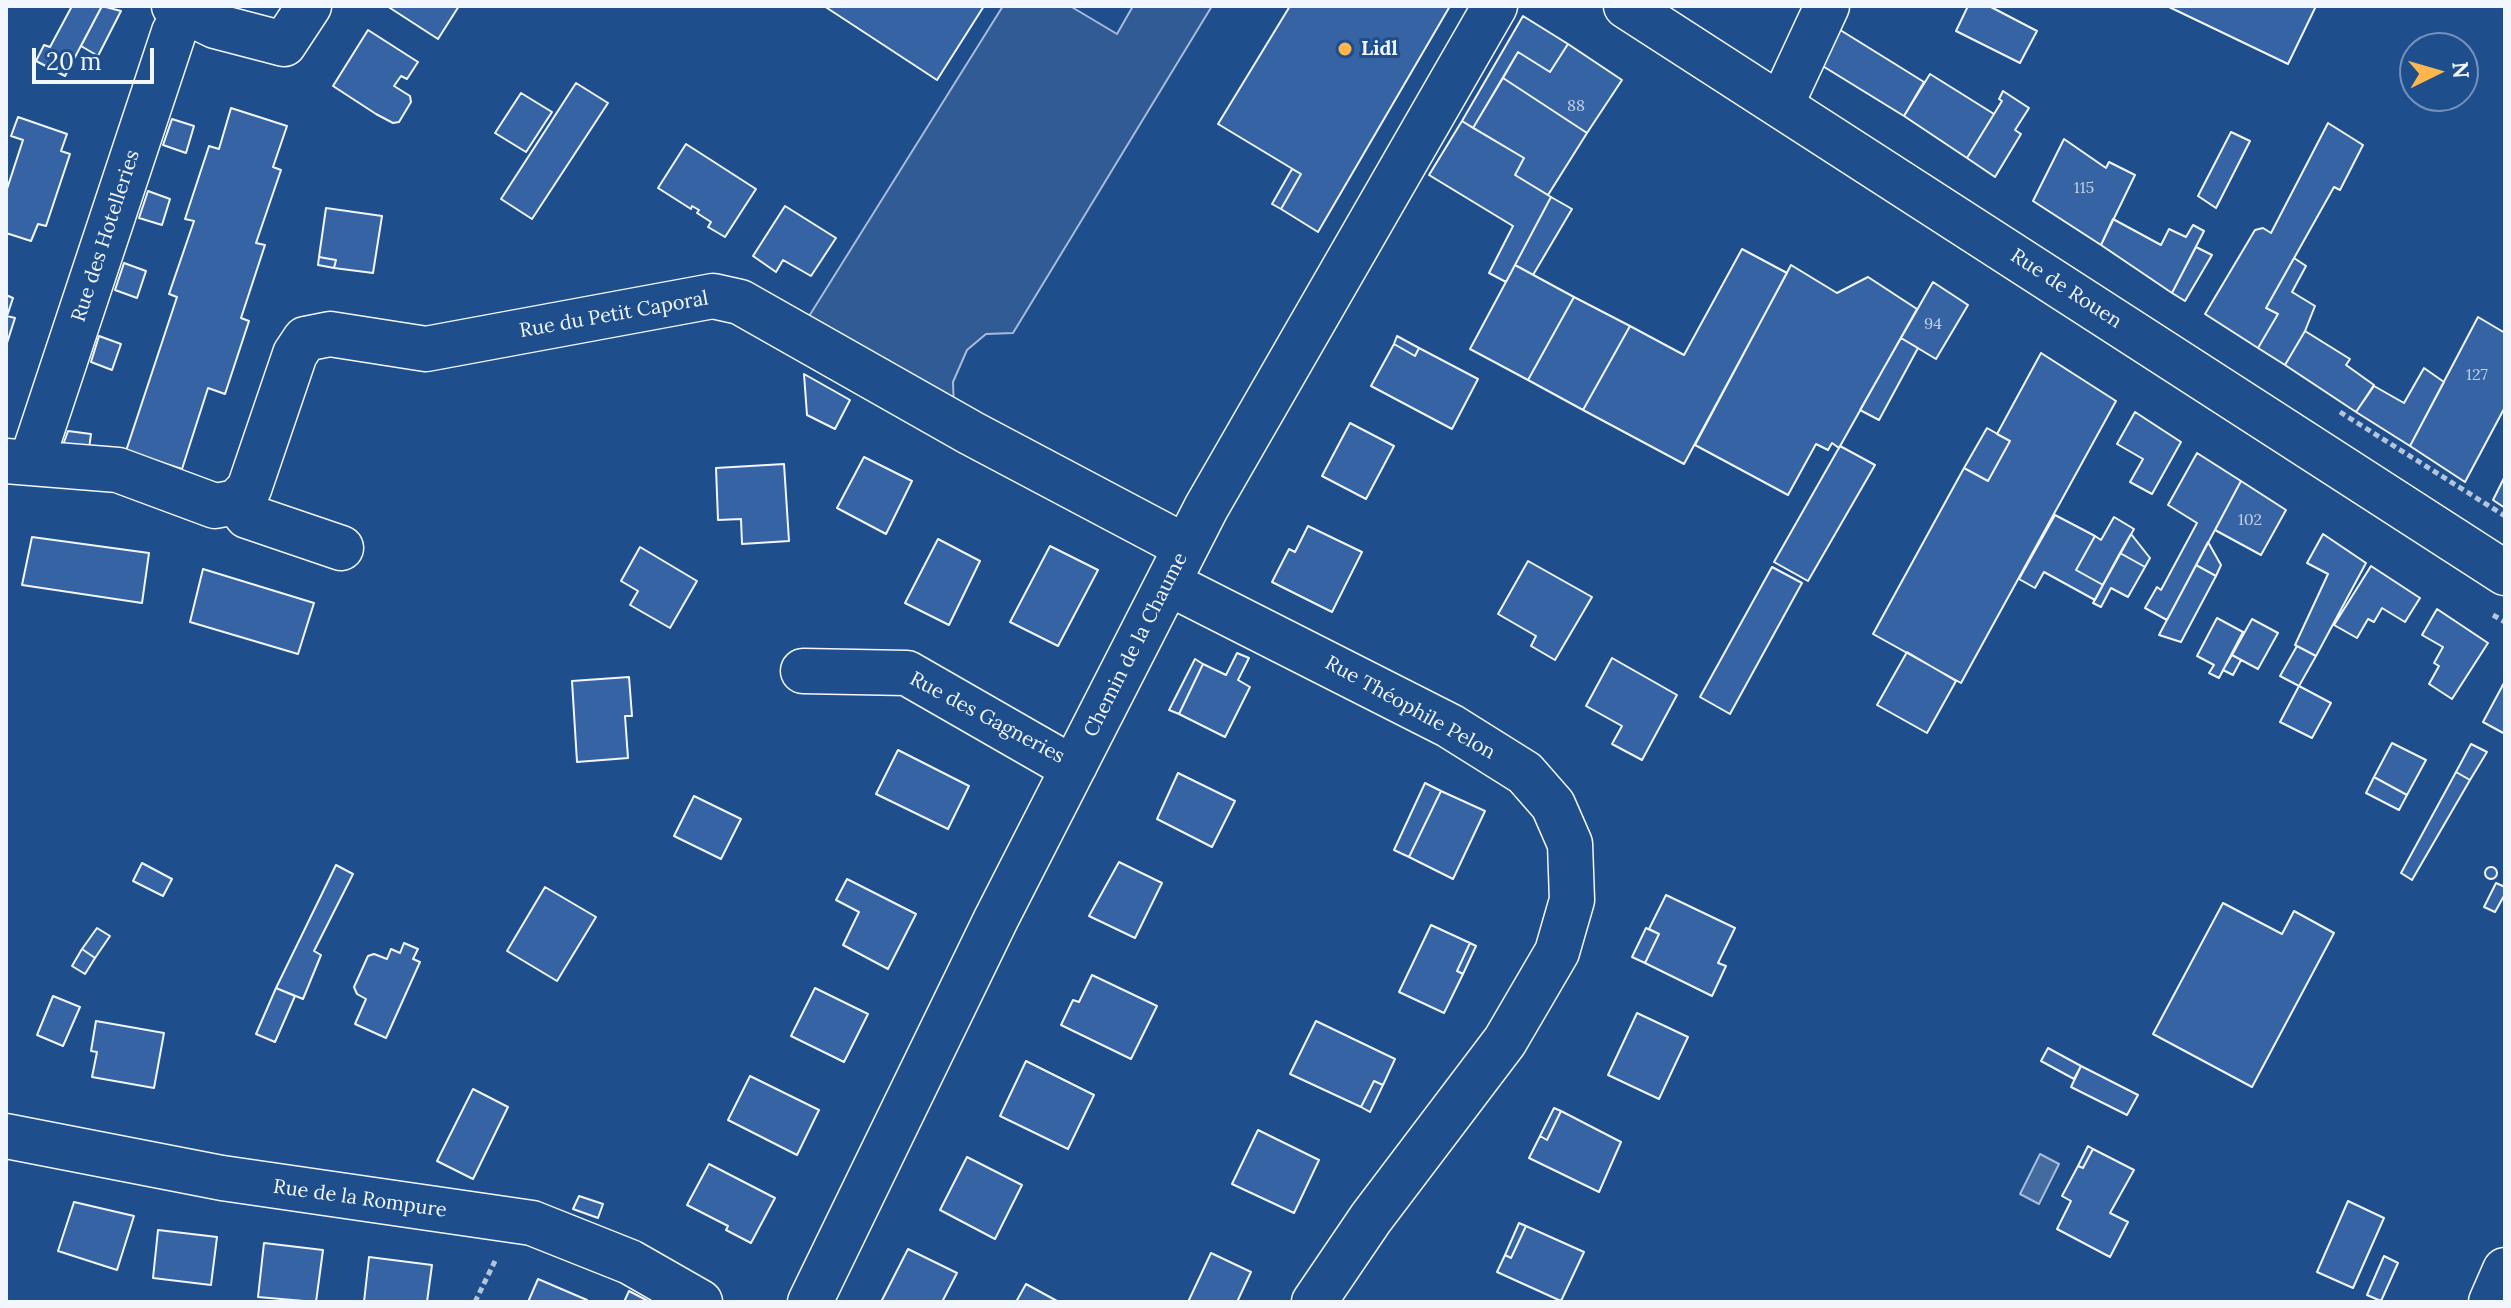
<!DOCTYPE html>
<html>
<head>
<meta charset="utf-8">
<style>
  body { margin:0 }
  #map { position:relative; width:2511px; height:1308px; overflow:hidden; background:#1f4e8c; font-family:Lora,serif }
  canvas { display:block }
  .frame { position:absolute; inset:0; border:8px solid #f2f6ff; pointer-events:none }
  .north { position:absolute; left:2399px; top:32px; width:80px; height:80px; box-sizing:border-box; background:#1f4e8c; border:2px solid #7391ba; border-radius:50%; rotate:85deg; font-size:22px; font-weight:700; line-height:32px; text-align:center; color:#f2f6ff }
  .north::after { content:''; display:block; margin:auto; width:28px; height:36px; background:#ffb74d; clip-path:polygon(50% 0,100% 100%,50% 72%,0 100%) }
  .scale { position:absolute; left:32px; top:48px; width:122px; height:36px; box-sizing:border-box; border:4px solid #f2f6ff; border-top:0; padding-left:10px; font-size:24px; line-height:28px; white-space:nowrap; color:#f2f6ff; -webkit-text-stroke:6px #1f4e8c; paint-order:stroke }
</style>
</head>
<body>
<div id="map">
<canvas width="2511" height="1308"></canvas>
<div class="frame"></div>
<div class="north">N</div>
<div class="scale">20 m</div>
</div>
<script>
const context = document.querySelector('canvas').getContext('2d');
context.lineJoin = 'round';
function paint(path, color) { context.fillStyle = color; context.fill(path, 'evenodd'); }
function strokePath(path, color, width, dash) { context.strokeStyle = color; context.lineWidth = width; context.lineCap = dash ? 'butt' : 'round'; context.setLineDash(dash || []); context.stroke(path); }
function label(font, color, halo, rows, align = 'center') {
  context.font = font + ' Lora,serif'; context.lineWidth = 6; context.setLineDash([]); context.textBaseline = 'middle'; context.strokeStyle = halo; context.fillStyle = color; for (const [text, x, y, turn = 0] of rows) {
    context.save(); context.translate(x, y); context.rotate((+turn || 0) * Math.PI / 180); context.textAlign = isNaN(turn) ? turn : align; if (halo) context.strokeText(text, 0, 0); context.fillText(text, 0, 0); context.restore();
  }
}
const built = new Path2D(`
  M1003,6H1070L1117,34L1133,6H1212L1013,333L986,334L967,350L953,382L954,410L806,321Z`);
paint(built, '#305b95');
strokePath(built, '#a8bbd7', 2);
const water = new Path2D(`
  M2040,1154L2059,1164L2039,1204L2020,1194Z`);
paint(water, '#446ba0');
strokePath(water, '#a8bbd7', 2);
const building = new Path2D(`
  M72,6H102L65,76L36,61L44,45L50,47Z
  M102,6L121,11L98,56L81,46Z
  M387,6H459L438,39Z
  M824,6H984L937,80Z
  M1290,6H1450L1318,232L1281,209L1301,174L1218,124Z
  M1968,6H1989L2037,31L2020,63L1956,31Z
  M2167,6H2316L2288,64Z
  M1523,16L1568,44L1550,72L1518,52L1473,128L1462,121Z
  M1837,28L1924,82L1904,116L1821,65Z
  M368,30L418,62L407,79L401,76L394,86L410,96L411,102L399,122L393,123L376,114L333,86Z
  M1568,44L1622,80L1587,133L1503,78L1518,52L1550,72Z
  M1930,74L1994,114L1967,158L1904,116Z
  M1503,78L1587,133L1548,195L1515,175L1524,158L1473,128Z
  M576,83L608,103L532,219L501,199Z
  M2003,91L2029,108L2015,130L2021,134L1995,177L1967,158L2002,101L1999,99Z
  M521,93L552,112L526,152L495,133Z
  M231,108L287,126L273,167L281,170L256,243L265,245L241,318L249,321L225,394L208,388L182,469L126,451L177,297L169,294L194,221L185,219L209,146L219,149Z
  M18,117L67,134L61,151L70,154L46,226L38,224L31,241L6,233V192L23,140L11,136Z
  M172,119L194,126L186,153L163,145Z
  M1462,121L1524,158L1515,175L1551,197L1506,282L1489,273L1513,226L1429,175Z
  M2328,123L2363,145L2340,190L2334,187L2266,308L2278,314L2258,348L2205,314L2255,230L2263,228L2271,233Z
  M2231,132L2250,141L2216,208L2198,196Z
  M2064,139L2106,168L2109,162L2135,175L2101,245L2033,201Z
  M686,144L756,189L725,237L708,227L711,222L697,213L699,210L692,206L691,209L658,188Z
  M1292,169L1301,174L1281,209L1272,204Z
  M148,191L170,199L162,225L139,218Z
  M1551,197L1572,209L1533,275L1515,265Z
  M785,206L836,238L811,276L783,260L776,272L753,256Z
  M326,208L382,216L373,273L334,268L336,260L319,257Z
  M2113,219L2161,245L2169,229L2186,237L2193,225L2204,231L2172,293L2101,245Z
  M2196,247L2212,255L2185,301L2172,293Z
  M1742,249L1787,273L1684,464L1583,410L1630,326L1684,355Z
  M319,257L336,260L334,268L318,265Z
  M2294,258L2306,266L2292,292L2315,306L2305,331L2285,365L2258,348L2278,314L2266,308Z
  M124,263L146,271L137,298L115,290Z
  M1515,265L1574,297L1528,380L1470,349Z
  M1791,265L1837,293L1868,277L1917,309L1839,448L1832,443L1828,450L1816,444L1788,495L1695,445Z
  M1933,282L1968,305L1936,359L1901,338Z
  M6,295L13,298L7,316L15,318L6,346Z
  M1574,297L1630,326L1583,410L1528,380Z
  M2478,317L2505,333V407L2465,482L2410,446Z
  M2305,331L2350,359L2346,365L2374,385L2356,412L2285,365Z
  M99,336L121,344L112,370L91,362Z
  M1397,336L1419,348L1415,356L1394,344Z
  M1901,338L1918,348L1879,420L1860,410Z
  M1394,344L1415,356L1419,348L1478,379L1452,429L1371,386Z
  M2041,353L2116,401L1961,683L1873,634L1964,468L1988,481L2010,441L1997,434Z
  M2424,368L2444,382L2410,446L2356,412L2374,386L2404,403Z
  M804,374L850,400L835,429L807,415Z
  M2135,412L2181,442L2152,494L2130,482L2143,459L2117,444Z
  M1350,423L1394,446L1366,499L1322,476Z
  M1987,428L2010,441L1988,481L1964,468Z
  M68,431L91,434L89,449L63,445Z
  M1840,446L1875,465L1808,581L1774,562Z
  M2197,453L2241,481L2167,620L2145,608L2157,587L2161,590L2197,523L2168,505Z
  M864,457L912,481L886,534L837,508Z
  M784,464L789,541L742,544L741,519L718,520L716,468Z
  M2505,476V508L2493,500Z
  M2241,481L2286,510L2261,555L2215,530Z
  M2055,515L2095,536L2076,570L2103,585L2095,600L2044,572L2035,588L2019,579Z
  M2114,517L2134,529L2103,585L2076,570L2095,536L2101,540Z
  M1308,526L1362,552L1332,612L1272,582L1289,549L1295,552Z
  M2131,534L2150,558L2145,567L2120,553Z
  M2323,534L2366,563L2316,656L2295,645L2328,574L2307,563Z
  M32,537L149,553L142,603L22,585Z
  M938,539L980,561L949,625L905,603Z
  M2208,542L2221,565L2216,576L2196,565Z
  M1050,546L1098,570L1058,646L1010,622Z
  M640,547L697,581L670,628L630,605L638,591L621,581Z
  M2120,553L2145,567L2128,597L2111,588L2101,607L2093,603Z
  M1528,561L1592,597L1555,660L1531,646L1536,636L1498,614Z
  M2196,565L2216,576L2181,642L2159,635Z
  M2371,566L2420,598L2405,622L2382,608L2374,622L2368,619L2357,638L2334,625Z
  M1772,567L1802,583L1730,714L1700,697Z
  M203,569L314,603L298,654L190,622Z
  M2437,609L2488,643L2452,699L2429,684L2439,666L2434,663L2443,647L2422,635Z
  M2217,618L2243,632L2219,678L2209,673L2214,665L2197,656Z
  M2252,619L2278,633L2258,669L2232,655Z
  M2297,646L2316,656L2299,686L2280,676Z
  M1907,652L1956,681L1927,733L1877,705Z
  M1237,653L1249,658L1238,680L1250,687L1225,737L1179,714L1203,664L1226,675Z
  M2232,655L2241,660L2233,675L2223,670Z
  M1612,658L1677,695L1642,760L1612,744L1622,726L1586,706Z
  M1195,659L1203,664L1179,714L1169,710Z
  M629,677L632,716H625L628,758L577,762L572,681Z
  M2505,681V734L2483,722Z
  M2299,686L2331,703L2312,738L2280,722Z
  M2392,743L2426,760L2407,795L2374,777Z
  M2471,744L2487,752L2470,780L2456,772Z
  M898,750L969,786L948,829L876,794Z
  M2456,772L2470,780L2412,880L2401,873Z
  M1178,773L1235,801L1212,847L1157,819Z
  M2374,777L2407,795L2399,810L2366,793Z
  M1425,783L1441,791L1409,857L1394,850Z
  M1441,791L1485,811L1453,879L1409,857Z
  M694,796L741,819L721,859L674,836Z
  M1119,862L1162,883L1135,938L1089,916Z
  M142,863L172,879L163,896L133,881Z
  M336,865L353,874L314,951L321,955L303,999L276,988Z
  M2485 873a6 6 0 1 1 12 0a6 6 0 1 1-12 0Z
  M847,879L916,914L888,969L843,945L859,912L836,900Z
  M2496,883L2505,887V894L2495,912L2484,907Z
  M545,887L596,917L557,981L507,951Z
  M1666,895L1735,928L1718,963L1726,966L1712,996L1645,963L1659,934L1649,929Z
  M2223,903L2282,934L2294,911L2334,933L2252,1087L2153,1034Z
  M1431,925L1470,943L1457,971L1463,974L1444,1013L1399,992Z
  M97,928L110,936L95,958L82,949Z
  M1646,928L1659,934L1645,963L1632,957Z
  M404,943L418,949L413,959L420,962L386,1038L355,1024L366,999L357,994L354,987L368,956L374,954L387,959L391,949L400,953Z
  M1470,943L1476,946L1463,974L1457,971Z
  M82,949L95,958L85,974L72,966Z
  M1092,975L1157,1006L1131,1059L1061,1025L1073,1000L1079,1002Z
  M276,988L295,996L275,1042L256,1034Z
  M815,988L868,1014L844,1062L791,1036Z
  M53,996L80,1007L63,1046L37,1035Z
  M1637,1013L1688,1037L1659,1099L1608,1075Z
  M96,1021L164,1033L154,1088L92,1077L97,1052L91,1051Z
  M1316,1021L1395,1059L1383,1085L1374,1081L1361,1107L1290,1074Z
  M2048,1048L2081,1066L2074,1079L2041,1061Z
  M1026,1061L1094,1095L1068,1149L1000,1116Z
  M2081,1066L2138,1095L2127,1115L2071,1087Z
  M750,1076L819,1110L797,1155L728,1120Z
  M1374,1081L1383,1085L1370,1112L1361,1107Z
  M473,1089L508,1107L473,1179L437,1161Z
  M1554,1108L1561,1111L1547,1140L1540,1136Z
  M1561,1111L1621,1142L1599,1192L1529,1158L1540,1136L1547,1140Z
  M1258,1130L1319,1160L1294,1213L1232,1184Z
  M2088,1146L2093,1149L2083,1168L2078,1166Z
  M2093,1149L2134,1170L2110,1213L2128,1222L2110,1257L2057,1229L2071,1201L2062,1196L2078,1166L2083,1168Z
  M967,1157L1022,1185L995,1239L940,1210Z
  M709,1164L775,1198L751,1243L726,1230L728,1226L687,1205Z
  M579,1196L603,1204L598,1218L573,1209Z
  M2348,1201L2384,1218L2353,1288L2317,1272Z
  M74,1202L134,1216L117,1270L58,1251Z
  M1519,1223L1526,1226L1511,1258L1505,1255Z
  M1526,1226L1584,1252L1561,1301L1497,1272L1505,1255L1511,1258Z
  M158,1230L217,1237L211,1285L153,1278Z
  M264,1243L323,1250L316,1302L258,1297Z
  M908,1249L957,1273L942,1302H881Z
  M1211,1253L1251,1272L1237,1302H1188Z
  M2384,1256L2398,1263L2381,1301L2367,1295Z
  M369,1257L432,1265L427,1302H364Z
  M538,1279L587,1300L586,1302H528Z
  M1026,1284L1057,1301V1302H1016Z
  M629,1291L650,1302H624Z`);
paint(building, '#3563a3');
strokePath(building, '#f2f6ff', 2);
const minor = new Path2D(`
  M174,6L215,26L284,44L309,6
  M1781,105L1827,6
  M6,461L118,470L215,506L236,502L247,516L341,548
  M31,463L174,32L186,12
  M236,502L249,489L295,354L305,339L330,334L426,349L713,296L740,302L971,433L1186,547
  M1168,583L1450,726L1525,773L1553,805L1570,844L1572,900L1557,952L1505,1041L1371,1218L1314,1302
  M803,671L907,673L1055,758L1075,765
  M6,1136L222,1178L532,1223L630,1262L700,1302
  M810,1302L996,919L1206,508L1495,6
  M2491,1302L2505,1270`);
const major = new Path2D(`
  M1626,6L2505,573`);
strokePath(minor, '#f2f6ff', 47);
strokePath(major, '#f2f6ff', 47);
strokePath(new Path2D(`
  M2340,412L2505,516
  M2493,615L2505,622
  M475,1302L495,1261`), '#b3c4dc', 5, [6, 4]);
strokePath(minor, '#1f4e8c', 44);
strokePath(major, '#1f4e8c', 44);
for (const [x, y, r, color] of [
  [1345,49,8,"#ffb74d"]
]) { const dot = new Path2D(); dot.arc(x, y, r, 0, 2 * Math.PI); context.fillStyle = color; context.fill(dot); strokePath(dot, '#1f4e8c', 3); }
label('16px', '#c3d1e8', null, [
  ["88",1576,106],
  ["115",2084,188],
  ["94",1933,324],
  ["127",2477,375],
  ["102",2250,520]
]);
label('bold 20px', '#f2f6ff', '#1f4e8c', [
  ["Lidl",1361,49]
], 'left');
label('20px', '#f2f6ff', '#1f4e8c', [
  ["Rue des Hotelleries",106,236,-72],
  ["Rue de Rouen",2066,289,33],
  ["Rue du Petit Caporal",614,315,-10],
  ["Chemin de la Chaume",1136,645,-63],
  ["Rue Théophile Pelon",1410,708,29],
  ["Rue des Gagneries",987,718,28],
  ["Rue de la Rompure",360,1199,8]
]);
</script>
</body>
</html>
